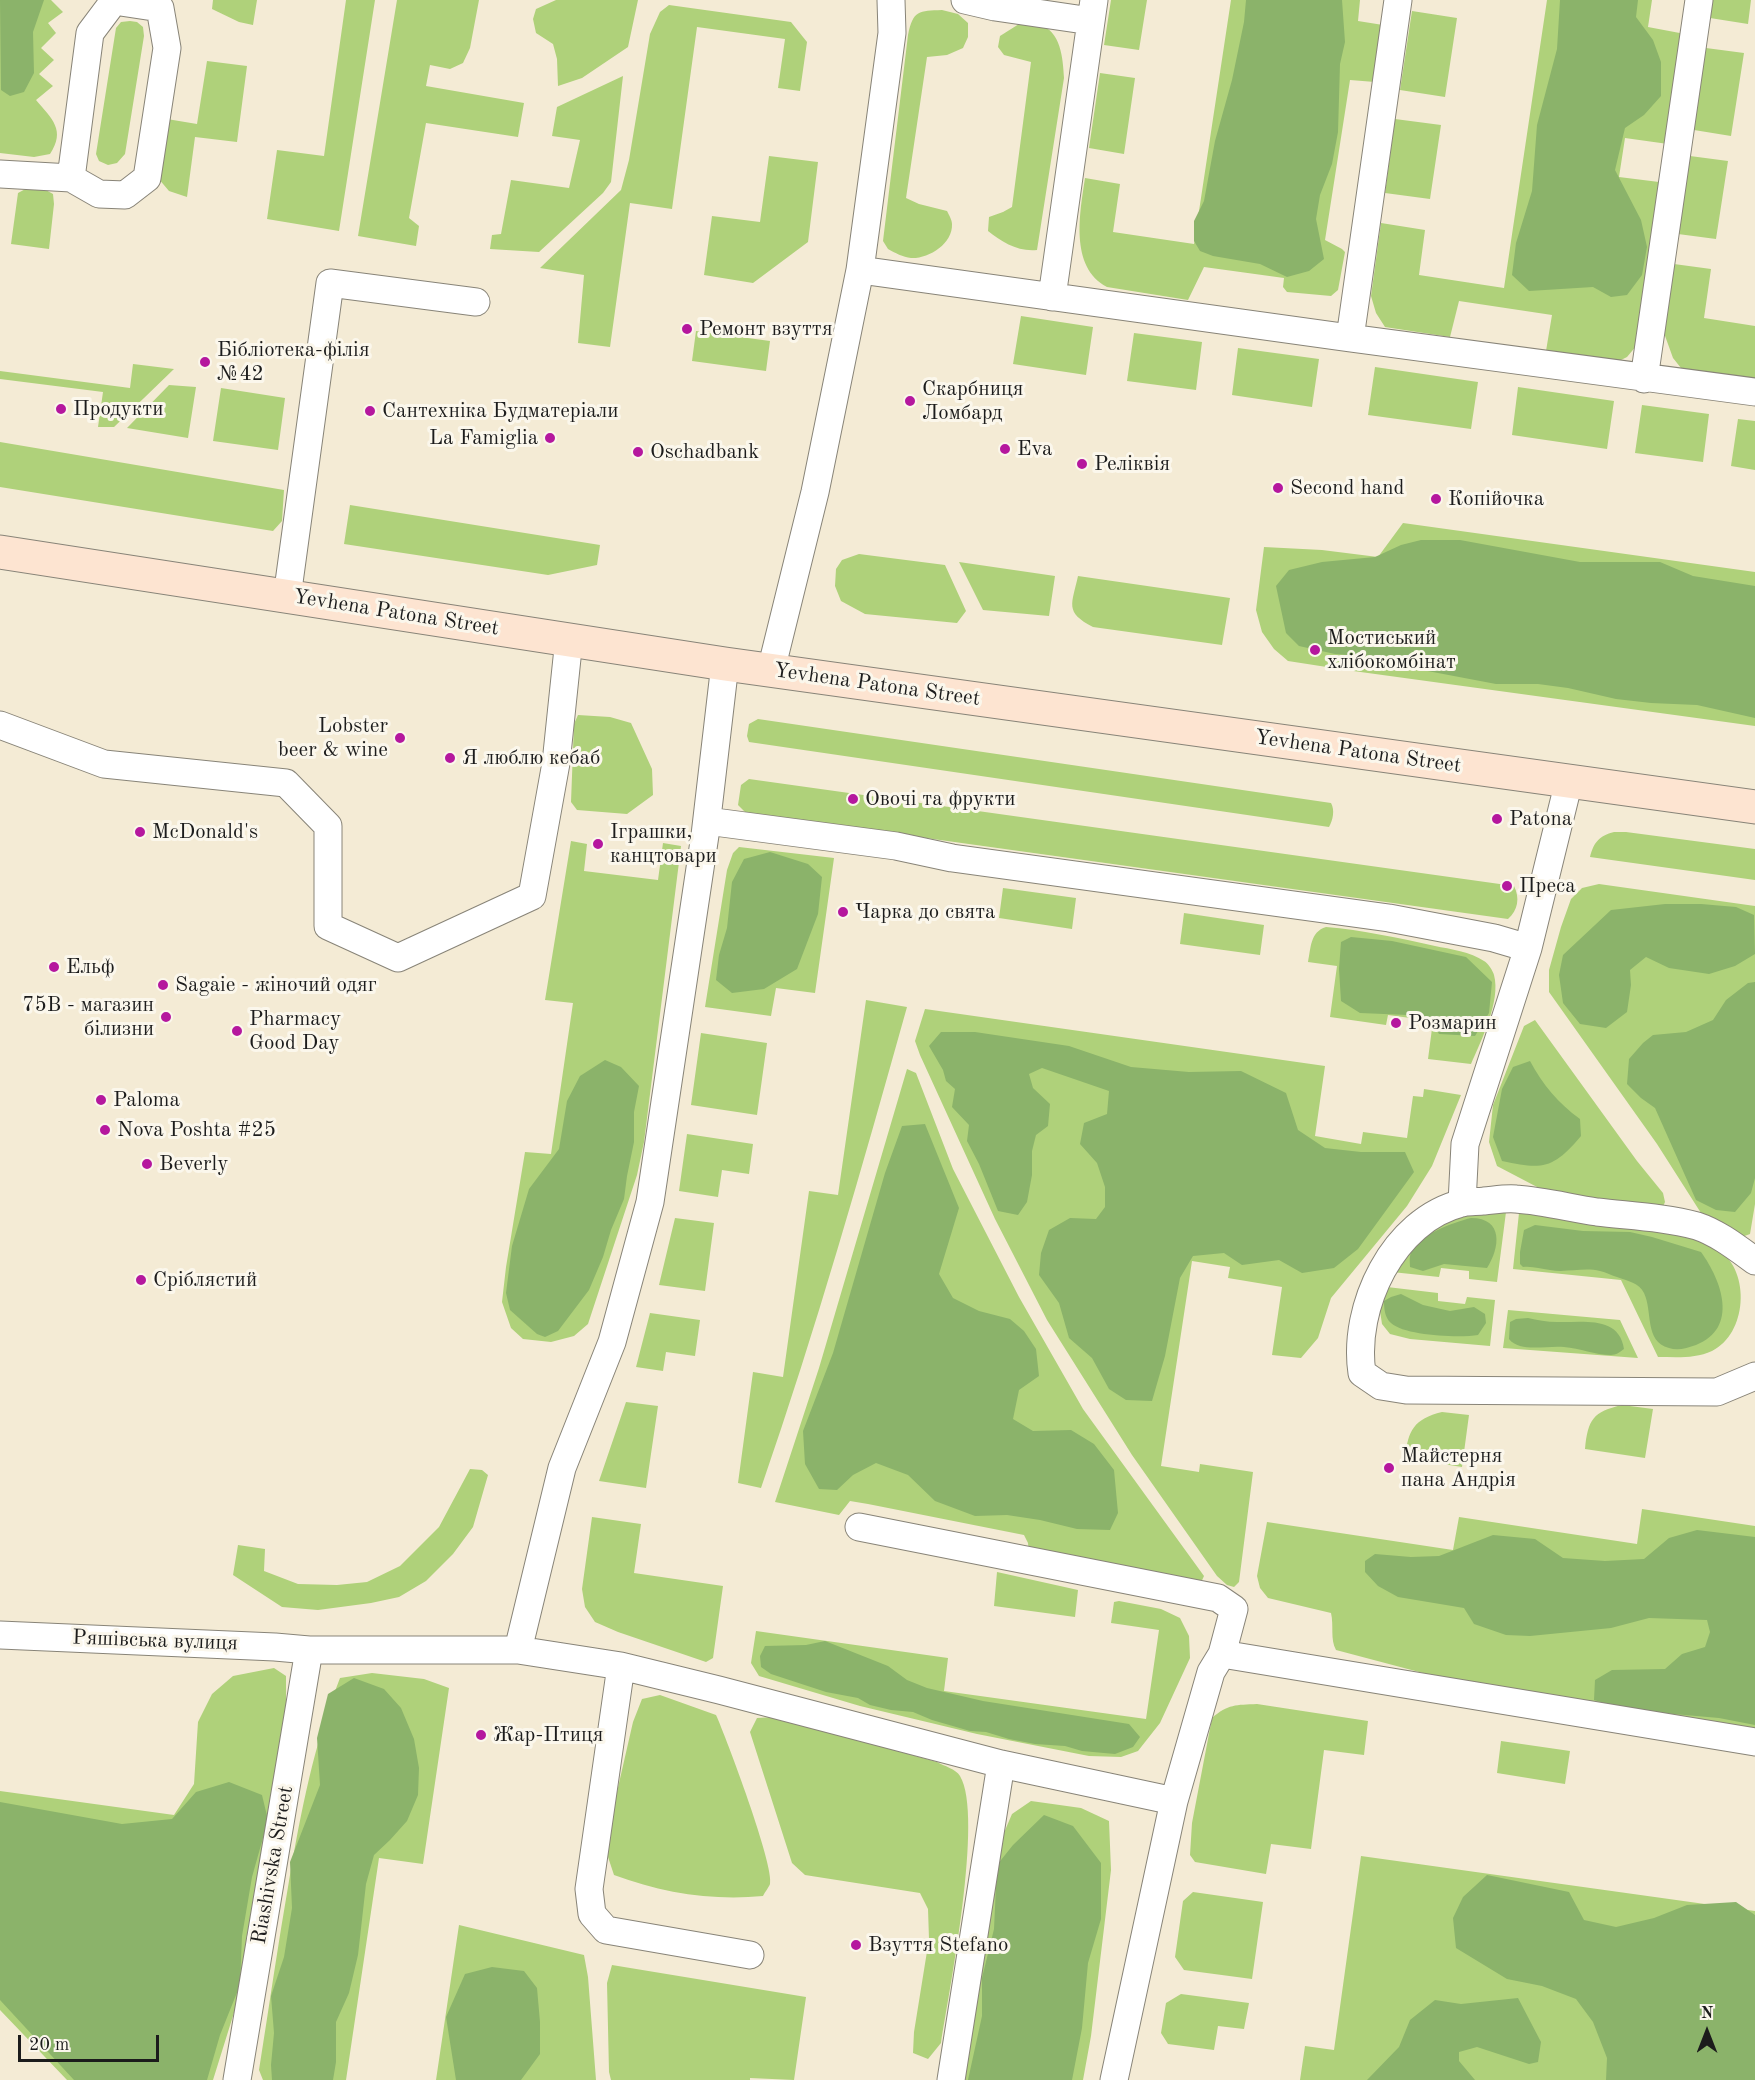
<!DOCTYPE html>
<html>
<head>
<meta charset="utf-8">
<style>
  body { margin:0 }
  #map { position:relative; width:1755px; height:2080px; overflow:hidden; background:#f4ebd5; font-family:"Old Standard TT",serif }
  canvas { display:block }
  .north { position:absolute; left:1677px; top:2002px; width:60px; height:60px; -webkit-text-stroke:4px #fbf7ec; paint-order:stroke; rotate:0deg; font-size:16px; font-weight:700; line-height:24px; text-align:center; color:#1c1c1c }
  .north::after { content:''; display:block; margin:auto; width:21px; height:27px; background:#1c1c1c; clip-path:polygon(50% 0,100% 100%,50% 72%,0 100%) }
  .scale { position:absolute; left:18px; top:2035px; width:141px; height:27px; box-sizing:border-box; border:3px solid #1c1c1c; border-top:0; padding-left:8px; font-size:18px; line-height:21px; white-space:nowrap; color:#1c1c1c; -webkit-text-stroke:4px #fbf7ec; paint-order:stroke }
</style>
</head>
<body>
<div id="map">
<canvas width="1755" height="2080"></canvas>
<div class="north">N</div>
<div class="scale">20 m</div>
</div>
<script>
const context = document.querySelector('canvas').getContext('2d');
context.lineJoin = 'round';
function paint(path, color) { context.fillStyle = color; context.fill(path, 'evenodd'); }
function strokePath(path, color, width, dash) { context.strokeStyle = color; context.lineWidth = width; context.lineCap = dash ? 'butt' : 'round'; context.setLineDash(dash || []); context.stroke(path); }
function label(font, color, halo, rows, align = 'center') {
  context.font = font + ' "Old Standard TT",serif'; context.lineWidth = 6; context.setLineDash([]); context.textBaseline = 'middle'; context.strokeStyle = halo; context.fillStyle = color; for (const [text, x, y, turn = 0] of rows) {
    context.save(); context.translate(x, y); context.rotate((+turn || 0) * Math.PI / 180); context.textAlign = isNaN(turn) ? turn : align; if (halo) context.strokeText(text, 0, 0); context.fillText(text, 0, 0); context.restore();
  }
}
paint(new Path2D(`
  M0,0H51L63,12L48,23L56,33L41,48L54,60L39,74L53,86L36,100C52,119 66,130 50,154L34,157L0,153Z
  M213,0H257L253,25L239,22L212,9Z
  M346,0H375L339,231L267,219L277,150L324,156Z
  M397,0H479L470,48L463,63L450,69L430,65L426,86L524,103L518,137L426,123L409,218L419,226L416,246L358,236Z
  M556,0H638L628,47L582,78L558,86L557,59L553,44L536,33L533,19L536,9Z
  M1111,0H1147L1139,50L1104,45Z
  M1231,0H1360L1358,21L1383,25L1375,82L1350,80L1325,240L1342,249L1345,252L1338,290L1331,296L1287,292L1283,287L1284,278L1204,267L1188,300L1107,287C1069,267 1080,212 1085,178L1120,184L1113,232L1194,244Z
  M1547,0H1652L1648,27L1685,34L1668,144L1625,138L1619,177L1659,182L1637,345L1627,357L1617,362L1546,351L1552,315L1459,301L1450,337L1385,327L1376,313L1371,296L1381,223L1425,230L1419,275L1504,288Z
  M1713,0H1751L1748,24L1710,18Z
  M669,5L791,22L807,42L800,91L778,88L785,39L697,27L672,209L630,203L610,347L578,343L584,275L540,268L621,190L629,160L650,34L660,12Z
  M942,10L958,14L968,23V37L963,48L947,55L927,57L906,198L919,204L947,211C949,215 952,220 952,224C953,244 928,259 911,258C903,257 895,253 888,249L883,241L908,35C913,10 919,11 942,10Z
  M1412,11L1457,18L1445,97L1400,90Z
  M130,21L137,22L143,27L144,36L125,154L117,163L108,165L99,161L96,154L116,28L121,22Z
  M1019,24C1025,24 1032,24 1039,25C1061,30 1063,59 1064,78L1037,250C1018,252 1002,242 988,231L989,217L1003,212L1012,207L1031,62L1004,55L998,47L1000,36Z
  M1706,48L1744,53L1731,136L1694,130Z
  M207,61L247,66L237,142L195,137L187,197L169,191L158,178L167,119L197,124Z
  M1100,73L1135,78L1124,154L1089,148Z
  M623,76L611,182L603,193L539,252L490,249L492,235L501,234L511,180L569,188L580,140L552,136L557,107Z
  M1395,119L1441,125L1430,199L1385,193Z
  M769,156L818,162L808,242L753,283L704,275L712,216L760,222Z
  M1690,156L1728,161L1716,239L1678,234Z
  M31,186L44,189L53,194L54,204L49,249L11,244L18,193Z
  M1674,264L1711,269L1704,318L1755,326V382L1685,373L1673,358L1664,333Z
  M1021,316L1093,327L1086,375L1013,364Z
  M696,331L770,341L766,371L692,361Z
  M1134,333L1202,342L1196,390L1127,381Z
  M1238,348L1319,359L1312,407L1232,395Z
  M133,364L174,369L114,427H98L103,392L0,379V371L130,388Z
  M1375,367L1478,382L1471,429L1368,415Z
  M169,385L196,387L188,438L127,428Z
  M1518,387L1614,401L1607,449L1512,435Z
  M221,388L285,398L278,450L213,441Z
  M1642,405L1709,414L1703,462L1635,453Z
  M1738,419L1755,421V470L1731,466Z
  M0,442L284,490L282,521L273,531L0,487Z
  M350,505L600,545L597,565L548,575L344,544Z
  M1403,523L1755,572V726L1346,670L1288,661L1274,649L1262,632L1256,610L1264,547L1322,550L1378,557Z
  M859,554L945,565L966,611L957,623L865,614L841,601L835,586L836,569L842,560Z
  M959,562L1055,576L1049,616L983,610Z
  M1078,576L1230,598L1222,645L1093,627C1064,612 1072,604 1078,576Z
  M578,715L610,717L631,723L652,769L653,795L627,814L577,810L571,802L574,724Z
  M758,719L1331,803C1335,810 1333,820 1329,827L749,742L747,736L749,724Z
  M749,779L1514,886C1520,898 1518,910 1508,919L746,813L738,805L741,785Z
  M1614,832H1626L1755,849V880L1590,857C1594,842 1599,836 1614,832Z
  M571,841L587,844L584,871L658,880L663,843L681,846L644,1142L637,1175L588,1324L574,1336L551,1342L523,1339L511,1328L502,1302L506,1267L525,1152L551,1154L573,1003L545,1000Z
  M739,847L834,858L815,993L776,988L771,1016L705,1007L727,870L733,853Z
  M1599,884L1755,906V1204L1750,1234L1739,1238L1708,1224L1657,1144L1549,992V970L1561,927L1571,899L1582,888Z
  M1003,888L1076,898L1072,929L999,918Z
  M1184,913L1264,925L1260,955L1180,944Z
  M1326,927C1362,930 1399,938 1435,946C1450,949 1471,952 1484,961C1488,963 1493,971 1494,975C1501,1001 1481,1041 1471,1064L1428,1059L1433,1021L1388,1015L1386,1025L1330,1017L1337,966L1308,962C1311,948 1310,932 1326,927Z
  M866,1000L907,1007C862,1168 816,1329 761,1488L738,1483L753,1372L783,1377L809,1191L838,1195Z
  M925,1009L1325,1066L1315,1136L1361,1144L1363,1132L1407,1138L1413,1096L1423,1097L1424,1089L1461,1095L1432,1166L1407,1206L1331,1298L1318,1338L1301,1358L1272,1355L1282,1287L1228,1278L1230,1267L1192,1261L1161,1466L1199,1472L1200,1464L1253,1472L1239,1582L1234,1587L1227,1585L1217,1576L1132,1455L1047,1320L995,1219L920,1055L915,1041Z
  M1535,1020L1637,1161L1663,1193L1665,1202L1661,1211L1602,1202L1539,1188L1497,1166L1489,1142L1493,1105L1524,1026Z
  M701,1033L767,1043L757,1115L691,1105Z
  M907,1069L916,1073L953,1169L1019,1297L1083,1409L1204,1576L1199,1587L1029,1554L1028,1543L1024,1535L868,1504L850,1501L839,1515L775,1502L819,1368Z
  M687,1134L753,1144L749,1174L722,1170L718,1197L679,1191Z
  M1506,1212L1497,1282L1469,1279V1271L1441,1268L1439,1277L1392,1272L1426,1233L1462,1215Z
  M1519,1213C1549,1216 1579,1219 1610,1222C1647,1226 1687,1227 1719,1250C1751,1272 1747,1334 1712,1351C1695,1359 1676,1357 1658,1357L1621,1280L1513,1269Z
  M675,1218L714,1223L705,1291L659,1285Z
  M1387,1287L1438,1293V1301L1465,1304L1467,1297L1495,1300L1490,1346L1410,1339L1390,1334L1382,1324L1380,1311Z
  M1508,1310L1620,1320L1638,1358L1503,1348Z
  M650,1313L700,1320L695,1356L666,1352L663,1371L636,1367Z
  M626,1402L658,1406L646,1488L599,1481Z
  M1622,1405L1653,1409L1645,1458L1585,1449C1588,1419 1593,1412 1622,1405Z
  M1442,1412L1469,1415L1462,1467L1405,1458C1408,1430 1414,1419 1442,1412Z
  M470,1469L482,1470L488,1475L473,1527L453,1554L426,1581L399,1597L371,1603L318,1610L282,1607L233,1575L238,1545L265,1549L264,1571L298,1584L337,1585L367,1582L400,1566L439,1527Z
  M1642,1509L1755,1526V1730L1438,1677L1336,1650C1330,1639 1334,1626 1331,1613L1268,1598L1260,1588L1257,1576L1267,1522L1453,1550L1459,1517L1637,1544Z
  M592,1517L641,1524L634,1573L723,1586L713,1658L706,1662L618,1632L595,1622L585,1607L582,1589Z
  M997,1572L1078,1590L1075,1617L994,1606Z
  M1119,1601L1161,1609L1180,1618L1189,1636L1190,1658L1160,1723L1138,1751L1121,1757L1089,1756L977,1734L860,1706L759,1676L751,1663L756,1631L948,1658L944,1691L1146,1719L1159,1630L1111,1623L1114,1602Z
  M274,1668L286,1676V1713L242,1987L213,2080H67L0,2010V1791L174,1815L194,1784L198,1722L212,1694L233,1676Z
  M372,1673L424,1679L449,1688L423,1864L379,1858L346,2080H263L259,2070C269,2007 278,1944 289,1881C301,1811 314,1744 340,1678Z
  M660,1695L716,1715C726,1737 775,1867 770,1884C769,1887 765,1892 763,1896C713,1901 662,1893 614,1875L606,1851L611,1818L633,1722L642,1699Z
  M1257,1704L1368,1721L1364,1755L1324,1750L1311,1849L1271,1844L1266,1874L1195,1862L1190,1855L1192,1823L1212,1718C1228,1704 1236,1705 1257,1704Z
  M775,1717L937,1762C944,1766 956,1769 960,1776C984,1816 949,1991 941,2043L928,2059L913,2053L914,2032L929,1939L928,1909L920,1893L805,1875L792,1863L750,1732L757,1718Z
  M1501,1741L1570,1751L1565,1784L1497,1773Z
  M1031,1801L1081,1808L1109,1821L1111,1870L1091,2036L1083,2080H965L997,1849L1012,1814Z
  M1361,1856L1755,1911V2080H1300L1305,2046L1334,2050Z
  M1193,1892L1263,1902L1252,1979L1184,1970L1175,1957L1183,1901Z
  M459,1925L584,1955L588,1977L596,2080H436Z
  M612,1965L806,1997L794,2080L750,2078V2080H611L609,2072L607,1983Z
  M1181,1994L1249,2003L1244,2029L1218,2026L1214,2050L1168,2044L1161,2033L1166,2003Z`), '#afd17a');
paint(new Path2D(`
  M0,0H44L33,32L34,73L24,92L10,96L1,90Z
  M1246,0H1342L1345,42L1340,64L1338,132L1332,164L1320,195L1316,219L1324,259L1309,271L1287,277L1260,264L1213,256L1200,251L1194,241V221L1204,201L1215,141L1232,80L1244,22Z
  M1560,0H1638L1636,17L1653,40L1661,62V96L1644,115L1625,128L1615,170L1641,220L1647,247L1642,275L1627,295L1611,297L1593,287L1529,291L1512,275L1516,243L1532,191L1537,125L1557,49Z
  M1421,540H1460L1580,562H1660L1693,576L1755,586V718L1697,705L1651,703L1616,699L1568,688L1538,684H1496L1417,669L1360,656L1335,654L1299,646L1286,633L1276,586L1289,570L1322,562L1375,557L1401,545Z
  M770,852L808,864L822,877L818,914L797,969L764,989L732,993L716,980L719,955L727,928L732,882L744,859Z
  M1665,904H1701L1736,907L1754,915L1755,954L1735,966L1709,974L1669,968L1646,957L1630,970L1631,985L1627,1012L1606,1028L1580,1024L1563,1003L1559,975L1563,955L1611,910Z
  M1351,937L1392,941L1466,957L1492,982L1489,1013L1475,1036L1439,1034L1432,1021L1408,1015L1360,1013L1341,1001L1339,969L1341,942Z
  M1755,982V1178L1751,1193L1735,1212L1716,1210L1696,1200L1655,1108L1641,1098L1627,1084L1629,1059L1643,1043L1653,1035L1686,1032L1713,1020L1726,1000L1748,983Z
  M941,1032H975L1069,1046L1131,1067L1189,1072L1241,1071L1286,1093L1298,1130L1325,1148L1361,1152H1405L1414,1172L1358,1249L1334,1268L1302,1273L1279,1260L1242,1265L1224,1253L1193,1256L1180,1278L1165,1356L1152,1401L1126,1400L1109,1389L1092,1358L1069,1338L1059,1303L1039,1275L1041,1253L1049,1230L1070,1218L1096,1219L1105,1207V1187L1097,1163L1080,1144L1084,1123L1107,1114L1109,1091L1042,1068L1029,1074L1033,1088L1050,1104L1048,1126L1036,1135L1032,1151V1175L1027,1202L1018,1215L998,1211L979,1164L967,1141L969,1125L952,1107L955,1089L946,1081L943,1070L929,1046Z
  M605,1060L621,1067L639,1086L634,1112V1142L627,1176L624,1199L611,1230L603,1257L589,1290L558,1331L545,1337L537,1334L510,1310L506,1293L512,1246L529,1189L559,1149L567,1101L580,1076Z
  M1530,1061C1543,1085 1558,1103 1580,1119L1581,1136C1553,1169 1543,1170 1502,1161L1493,1137L1502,1089L1513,1067Z
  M925,1124L959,1208L939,1274L953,1298L979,1311L1010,1319L1024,1331L1036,1349L1039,1376L1019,1390L1013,1419L1033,1431L1071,1430L1094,1444L1114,1470L1118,1513L1110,1530L1077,1529L1040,1520L1007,1515L975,1516L935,1501L908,1475L876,1463L853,1475L837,1490L819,1489L805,1464L803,1431L833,1353L885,1173L902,1126Z
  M1471,1218C1504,1218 1500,1248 1487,1268L1444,1264L1423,1271L1410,1267C1410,1262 1409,1257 1411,1253C1418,1235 1454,1222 1471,1218Z
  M1535,1225L1583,1231L1630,1232L1652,1237L1701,1252C1722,1281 1739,1328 1696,1345C1687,1348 1678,1351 1669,1348C1644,1341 1653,1312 1644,1293C1639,1283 1628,1281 1617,1277C1612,1276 1606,1272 1600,1271C1584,1267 1566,1273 1550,1270C1540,1269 1533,1266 1523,1267L1520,1264V1252L1524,1230Z
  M1401,1294L1423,1305L1450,1311L1474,1307L1485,1314L1486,1323L1478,1335C1460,1338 1405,1336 1391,1323C1385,1318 1384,1309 1384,1301L1391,1297Z
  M1528,1318C1537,1320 1547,1322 1557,1322C1582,1323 1619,1315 1624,1349C1620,1352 1616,1355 1611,1355C1595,1355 1580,1348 1564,1347C1548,1345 1520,1353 1509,1339L1510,1322L1516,1319Z
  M1697,1530L1755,1537V1725L1719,1718L1628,1710L1594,1700L1595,1680L1612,1670L1665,1669L1682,1654L1705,1647L1710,1632L1707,1620L1649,1618L1611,1628L1530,1636L1506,1635L1474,1624L1464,1608L1398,1597L1378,1586L1365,1572V1561L1375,1554L1411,1557L1439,1556L1493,1535L1535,1539L1563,1558L1605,1561L1644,1559L1669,1538Z
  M825,1641L888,1666L907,1680L927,1688L983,1701L1129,1724L1140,1737L1133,1747L1115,1754L1082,1751L1065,1746L1035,1744L1009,1739L986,1732L970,1731L932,1720L913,1712L891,1710L870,1705L858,1698L826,1692L771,1674L761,1667L760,1656L765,1646L806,1645Z
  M354,1678L384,1689L401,1708L414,1739L419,1768L418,1795L407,1821L390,1840L374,1855L366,1884L358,1955L349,1993L336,2022V2062L333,2080H272L271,2065L274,2033L271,1996L284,1957L292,1908L290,1862L320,1785L317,1738L328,1694Z
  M229,1782L262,1795L268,1820L252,1877L242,1936L240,1985L220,2035L207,2080H74L0,2000V1802L122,1824L172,1819L196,1792Z
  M1044,1815L1073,1826L1101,1863V1919L1088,1963L1082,2028L1072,2080H968L982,2016V1978L994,1929L997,1865L1013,1845Z
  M1487,1875L1569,1892L1584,1920L1616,1927L1654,1918L1687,1905L1736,1902L1755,1915V2080H1606L1607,2058L1593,2022L1576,1999L1542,1986L1507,1979L1456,1948L1453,1918L1463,1897Z
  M492,1967L524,1971L537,1988L540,2022V2054L521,2080H456L446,2017L465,1974Z
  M1518,1998L1541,2042L1538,2062L1529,2064L1477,2047L1459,2052V2061L1475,2080H1367L1399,2047L1410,2020L1435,2000L1461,2004Z`), '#8bb36a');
const lane = new Path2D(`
  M965,0L995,7L1091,21
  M114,1L160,8L167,48L147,178L125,195L99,194L71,178L90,33Z
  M0,174L71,178
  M860,270L892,33L891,0
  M1052,297L1094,0
  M1350,338L1398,0
  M1644,379L1699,0
  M287,597L330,283L476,302
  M771,670L815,492L860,270L1350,338L1755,392
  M0,725L104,764L286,783L328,826V926L398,958L532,896L556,763L569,639
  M707,821L896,846L952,858L1389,918L1494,938L1528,948
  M1462,1203L1465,1144L1528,948L1569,781
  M1755,1261C1737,1248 1718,1233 1697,1226C1664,1217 1631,1216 1597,1212C1570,1208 1544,1201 1516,1199C1506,1198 1495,1200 1484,1201C1477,1202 1469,1201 1462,1203C1393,1220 1352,1307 1362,1373L1381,1386L1406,1390L1717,1392L1755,1376
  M859,1527L1218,1598L1234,1609L1222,1654
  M0,1635L275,1647L309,1650H518L621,1666L719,1690L1001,1764L1174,1801
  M518,1650L562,1468L612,1342L650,1202L705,835L725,664
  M621,1666L589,1889L592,1914L606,1930L750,1955
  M237,2080L309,1650
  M951,2080L1001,1764
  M1114,2080L1174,1801L1211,1672L1222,1654L1755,1742`);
const secondary = new Path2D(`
  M0,552L725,664L1755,807`);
strokePath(lane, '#888478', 29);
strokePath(secondary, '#888478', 35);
strokePath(lane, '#fff', 27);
strokePath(secondary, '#fde4d1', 33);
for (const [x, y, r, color] of [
  [687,329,6,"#b5179e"],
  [205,362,6,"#b5179e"],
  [910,401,6,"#b5179e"],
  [61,409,6,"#b5179e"],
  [370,411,6,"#b5179e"],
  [550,438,6,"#b5179e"],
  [1005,449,6,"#b5179e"],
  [638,452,6,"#b5179e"],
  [1082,464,6,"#b5179e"],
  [1278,488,6,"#b5179e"],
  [1436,499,6,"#b5179e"],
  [1315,650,6,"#b5179e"],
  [400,738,6,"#b5179e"],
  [450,758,6,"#b5179e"],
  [853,799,6,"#b5179e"],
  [1497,819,6,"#b5179e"],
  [140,832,6,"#b5179e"],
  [598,844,6,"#b5179e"],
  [1507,886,6,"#b5179e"],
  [843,912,6,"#b5179e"],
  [54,967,6,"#b5179e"],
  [163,985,6,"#b5179e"],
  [166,1017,6,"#b5179e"],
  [1396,1023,6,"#b5179e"],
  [237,1031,6,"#b5179e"],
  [101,1100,6,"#b5179e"],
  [105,1130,6,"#b5179e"],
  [147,1164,6,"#b5179e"],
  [141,1280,6,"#b5179e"],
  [1389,1468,6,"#b5179e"],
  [481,1735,6,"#b5179e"],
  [856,1945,6,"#b5179e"]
]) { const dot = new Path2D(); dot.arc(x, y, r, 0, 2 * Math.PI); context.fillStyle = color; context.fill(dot); strokePath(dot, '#fbf7ec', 2); }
label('21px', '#1c1c1c', '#fbf7ec', [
  ["Ремонт взуття",699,329],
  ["Бібліотека-філія",217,350],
  ["№42",217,374],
  ["Скарбниця",922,389],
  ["Ломбард",922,413],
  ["Продукти",73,409],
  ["Сантехніка Будматеріали",382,411],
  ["La Famiglia",538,438,"right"],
  ["Eva",1017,449],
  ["Oschadbank",650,452],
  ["Реліквія",1094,464],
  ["Second hand",1290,488],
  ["Копійочка",1448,499],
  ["Мостиський",1327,638],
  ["хлібокомбінат",1327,662],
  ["Lobster",388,726,"right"],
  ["beer & wine",388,750,"right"],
  ["Я люблю кебаб",462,758],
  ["Овочі та фрукти",865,799],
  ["Patona",1509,819],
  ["McDonald's",152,832],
  ["Іграшки,",610,832],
  ["канцтовари",610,856],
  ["Преса",1519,886],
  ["Чарка до свята",855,912],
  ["Ельф",66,967],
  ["Sagaie - жіночий одяг",175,985],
  ["75В - магазин",154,1005,"right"],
  ["білизни",154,1029,"right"],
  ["Pharmacy",249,1019],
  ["Good Day",249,1043],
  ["Розмарин",1408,1023],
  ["Paloma",113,1100],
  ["Nova Poshta #25",117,1130],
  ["Beverly",159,1164],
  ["Сріблястий",153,1280],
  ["Майстерня",1401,1456],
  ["пана Андрія",1401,1480],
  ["Жар-Птиця",493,1735],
  ["Взуття Stefano",868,1945]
], 'left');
label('21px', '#1c1c1c', '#fbf7ec', [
  ["Yevhena Patona Street",396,613,9],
  ["Yevhena Patona Street",877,685,8],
  ["Yevhena Patona Street",1358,752,8],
  ["Ряшівська вулиця",155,1641,2],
  ["Riashivska Street",273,1865,-80]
]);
</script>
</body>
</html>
